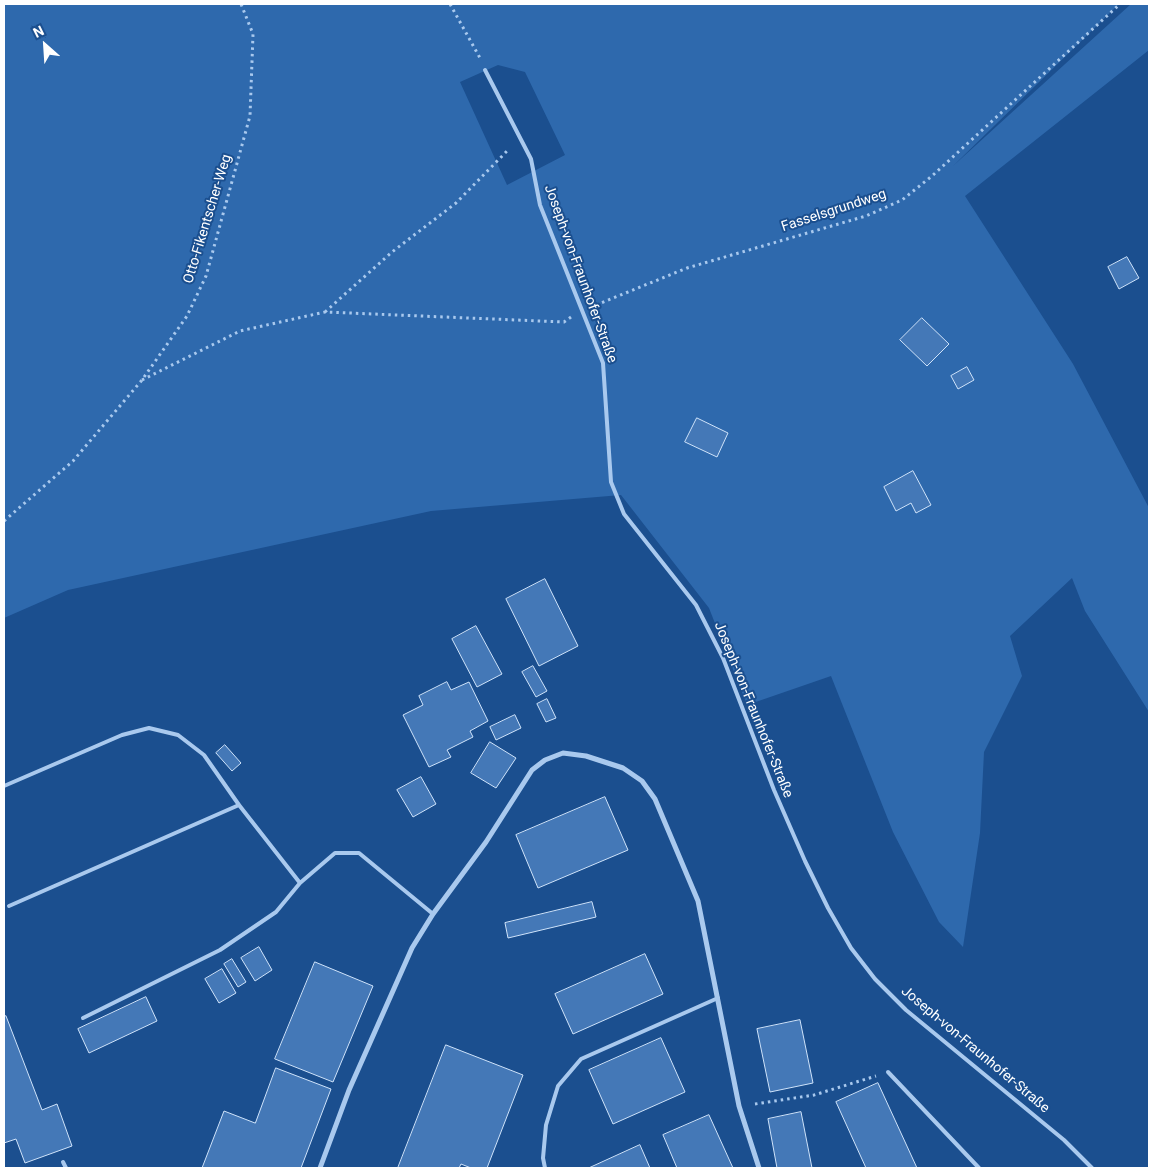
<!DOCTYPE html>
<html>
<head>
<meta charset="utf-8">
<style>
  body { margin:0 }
  #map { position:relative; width:1153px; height:1172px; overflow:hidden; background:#1b4f8f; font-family:Roboto,sans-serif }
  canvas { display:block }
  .frame { position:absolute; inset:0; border:5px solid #fff; pointer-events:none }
  .north { position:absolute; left:20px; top:20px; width:50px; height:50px; -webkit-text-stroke:4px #1b4f8f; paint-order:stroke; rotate:334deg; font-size:14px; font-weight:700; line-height:20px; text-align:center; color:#fff }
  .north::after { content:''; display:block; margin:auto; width:18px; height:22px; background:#fff; clip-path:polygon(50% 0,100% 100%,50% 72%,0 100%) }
</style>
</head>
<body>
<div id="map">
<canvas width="1153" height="1172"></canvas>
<div class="frame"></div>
<div class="north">N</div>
</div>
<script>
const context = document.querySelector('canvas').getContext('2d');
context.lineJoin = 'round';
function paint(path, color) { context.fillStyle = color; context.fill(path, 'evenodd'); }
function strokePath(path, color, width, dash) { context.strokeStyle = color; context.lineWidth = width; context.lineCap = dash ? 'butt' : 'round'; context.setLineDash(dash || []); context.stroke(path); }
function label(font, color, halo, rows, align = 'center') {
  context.font = font + ' Roboto,sans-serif'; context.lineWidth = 4; context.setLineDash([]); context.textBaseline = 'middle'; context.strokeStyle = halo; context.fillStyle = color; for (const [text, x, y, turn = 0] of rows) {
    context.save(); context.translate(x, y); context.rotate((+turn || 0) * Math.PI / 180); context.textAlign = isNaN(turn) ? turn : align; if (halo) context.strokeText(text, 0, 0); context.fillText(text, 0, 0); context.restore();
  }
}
paint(new Path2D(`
  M4,4H1119L953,166L1131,4H1149V50L965,196L1073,364L1149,508V712L1085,611L1072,578L1010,636L1022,676L984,752L980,833L963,947L939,922L893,832L831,676L747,705L709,608L621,495L431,511L68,590L4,618ZM498,65L525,72L565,155L507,185L460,82Z`), '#2e69ad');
const building = new Path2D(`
  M1127,257L1139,278L1119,289L1108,267Z
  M922,318L949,344L927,366L900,340Z
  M967,367L974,380L958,389L951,376Z
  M697,418L728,433L717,457L685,442Z
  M913,471L931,505L916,513L911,503L896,511L884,487Z
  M545,579L578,646L539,666L506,599Z
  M476,626L502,674L477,687L452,639Z
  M533,666L547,691L536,697L522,672Z
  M447,682L451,690L469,682L488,721L470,731L473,737L447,750L451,757L429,767L403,715L423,705L419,696Z
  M547,699L556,718L546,722L537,704Z
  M515,715L521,728L496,740L490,727Z
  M490,742L516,758L496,788L471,773Z
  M225,745L241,763L232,771L216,753Z
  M421,777L436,804L413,817L397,790Z
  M605,797L628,850L538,888L516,835Z
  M592,902L596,917L508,938L505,923Z
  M259,947L272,970L255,981L241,958Z
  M645,954L663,994L573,1034L555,994Z
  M232,959L246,982L238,987L224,964Z
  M315,962L373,986L333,1082L275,1059Z
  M222,969L236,993L219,1003L205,979Z
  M146,997L157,1021L89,1053L78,1029Z
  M6,1016L42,1110L57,1104L72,1146L25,1163L16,1139L4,1143V1017Z
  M800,1020L813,1083L770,1092L757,1029Z
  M661,1038L685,1092L613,1124L589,1070Z
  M446,1045L523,1075L487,1168H471L461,1164L459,1168H398Z
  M276,1068L331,1089L301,1168H202L224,1111L255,1123Z
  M878,1083L917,1168H866L836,1102Z
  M801,1112L812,1168H777L768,1119Z
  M709,1115L733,1168H677L663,1135Z
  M640,1145L650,1168H589Z`);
paint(building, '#4478b7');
strokePath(building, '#cfe3fa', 1);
strokePath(new Path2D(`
  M450,4L480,58
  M596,305L687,268L866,216L902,200L932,176L1120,4
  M325,312L392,252L456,203L509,149
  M142,380L240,331L325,312L564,322L571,317
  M4,521L73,461L142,380L187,316L206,276L250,116L253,34L241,4
  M755,1104L814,1095L876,1076`), '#a9c9ee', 3, [2.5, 4]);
strokePath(new Path2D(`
  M485,70L531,159L540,205L603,363L611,482L624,514L696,605L723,658L774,790L805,861L828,908L851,948L875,979L906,1010L1064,1140L1092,1168
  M4,786L122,735L149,728L178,735L204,755L239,805
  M9,906L239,805L300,883L335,853H359L433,914
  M83,1018L220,950L276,912L300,883
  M888,1072L979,1168
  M63,1162L66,1168
  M545,1168L543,1158L546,1125L558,1086L581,1059L718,998`), '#a9c9ee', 4);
strokePath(new Path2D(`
  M320,1168L349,1090L412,948L433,914L486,842L532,770L545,760L563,753L586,756L623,768L642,781L655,799L698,901L739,1106L759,1168`), '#a9c9ee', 5);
label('14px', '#fff', '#1b4f8f', [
  ["Fasselsgrundweg",834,211,-18],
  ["Otto-Fikentscher-Weg",208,219,-73],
  ["Joseph-von-Fraunhofer-Straße",580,274,70],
  ["Joseph-von-Fraunhofer-Straße",753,710,68],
  ["Joseph-von-Fraunhofer-Straße",975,1050,40]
]);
</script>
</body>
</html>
